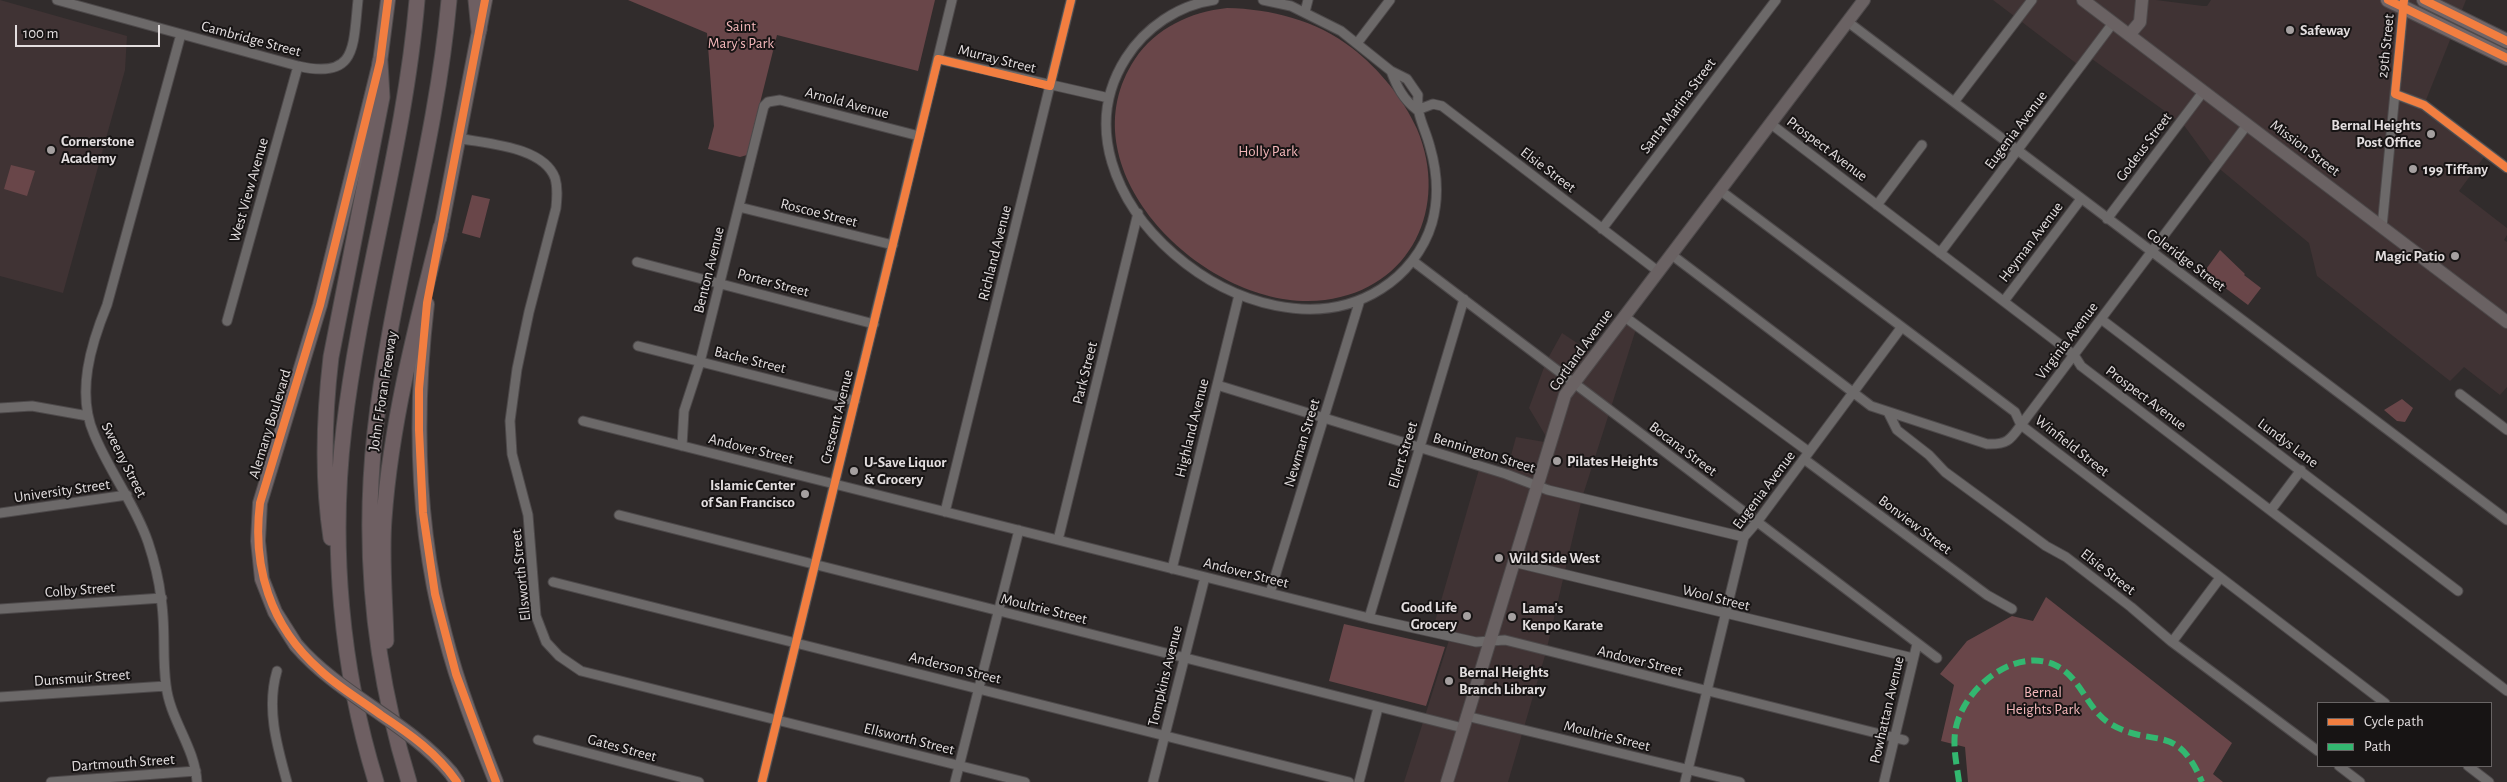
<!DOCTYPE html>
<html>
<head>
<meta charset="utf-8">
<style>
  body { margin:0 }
  #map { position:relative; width:2507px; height:782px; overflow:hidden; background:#312c2c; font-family:"Alegreya Sans",sans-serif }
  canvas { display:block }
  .legend { position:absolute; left:2317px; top:702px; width:175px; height:65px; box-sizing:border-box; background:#171414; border:1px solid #696565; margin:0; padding:6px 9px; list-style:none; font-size:15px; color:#e3dedf }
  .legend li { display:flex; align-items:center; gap:10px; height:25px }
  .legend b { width:25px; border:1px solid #696565 }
  .scale { position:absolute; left:15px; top:25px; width:145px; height:22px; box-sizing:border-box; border:2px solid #e3dedf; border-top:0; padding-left:6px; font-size:15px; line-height:18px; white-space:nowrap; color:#e3dedf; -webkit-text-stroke:4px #171414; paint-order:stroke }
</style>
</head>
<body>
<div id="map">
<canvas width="2507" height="782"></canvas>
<ul class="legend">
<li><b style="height:6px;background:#f27e40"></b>Cycle path</li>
<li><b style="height:6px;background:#33b770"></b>Path</li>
</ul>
<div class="scale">100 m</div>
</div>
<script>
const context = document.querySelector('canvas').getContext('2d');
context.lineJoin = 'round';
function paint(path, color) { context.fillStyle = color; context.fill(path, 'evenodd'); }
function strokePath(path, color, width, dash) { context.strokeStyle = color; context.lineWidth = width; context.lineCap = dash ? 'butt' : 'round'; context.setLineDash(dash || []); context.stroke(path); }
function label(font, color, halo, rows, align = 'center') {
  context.font = font + ' "Alegreya Sans",sans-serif'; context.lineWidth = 4; context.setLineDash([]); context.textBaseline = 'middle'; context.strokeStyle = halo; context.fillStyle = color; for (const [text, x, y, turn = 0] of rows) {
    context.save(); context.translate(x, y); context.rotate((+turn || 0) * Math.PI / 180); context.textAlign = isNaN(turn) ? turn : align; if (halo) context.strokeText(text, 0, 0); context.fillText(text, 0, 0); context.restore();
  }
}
paint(new Path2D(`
  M0,0L127,36L125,70L63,293L0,276Z
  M1993,0H2156L2203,6H2207L2211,0H2466L2424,105L2487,153L2459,191L2507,228V235L2504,240L2507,242V387L2500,395L2464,367L2450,381L2317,276L2309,243L2210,161L2183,124L2092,59L2085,70Z
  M1625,317L1637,326L1582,498L1546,652L1508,782H1404L1450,637L1432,632L1480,466L1506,474L1516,437L1550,443L1529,408L1546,362L1562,333L1595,355Z`), '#403334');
paint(new Path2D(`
  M628,0H935L918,71L777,35L747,155L740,157L708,149L714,126L707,33Z
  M1227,8C1271,9 1316,20 1352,48C1379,69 1403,98 1417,129C1450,207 1411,289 1325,300C1211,315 1060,172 1135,59C1156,28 1190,12 1227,8Z
  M11,165L35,171L27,196L4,189Z
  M472,195L490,199L480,238L462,233Z
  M2220,250L2245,274L2244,275L2261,288L2248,305L2204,272Z
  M2402,399L2413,408L2405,422L2397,421L2384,410Z
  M2046,597L2232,743L2213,774L2223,782H1968L1965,747L1941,741L1954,685L1940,674L1967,641L2012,616L2033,621Z
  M1344,624L1445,647L1426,706L1329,681Z`), '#694649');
const street = new Path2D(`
  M57,0L298,66C357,80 353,47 358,0
  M1214,0C1178,5 1145,28 1126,58C1040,193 1255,369 1381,289C1405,274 1424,250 1432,223C1439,198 1437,171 1430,147C1425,127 1416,116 1418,95L1407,79L1391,71L1341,31L1291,6L1263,0
  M1305,12L1308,0
  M1848,22L2507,520
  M181,34L107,305C91,344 76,393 94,434C109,471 135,504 148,542C154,560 159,580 161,598C166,627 162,656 166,685C170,720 195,747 197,782
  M1358,42L1390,0
  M938,59L1109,98
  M1391,71C1397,87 1403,99 1417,110
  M2395,94L2424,105L2507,168
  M1954,102L2032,0
  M1417,110L1433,104L1442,106L1659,272
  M1771,124L2074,355L2081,366L2507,691
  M458,138C486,144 543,146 555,178C558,188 557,198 556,208L529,312L517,369L510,421L512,454L528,515L536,616L546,642L559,656L581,671L1025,782
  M1721,191L2015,412L2021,425L2385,703
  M1877,205L1922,145
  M739,207L893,245
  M2107,219L2203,92
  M2382,227L2404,0
  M1602,229L1776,0
  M1940,253L2113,23
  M1672,255L1871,406L1987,444C2010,445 2011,438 2024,421L2247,125
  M1413,261L1937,658
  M637,262L874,324
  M2004,301L2081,199
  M1625,317L1809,452
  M2101,319L2458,591
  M227,321L298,66
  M638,346L855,401
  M1217,385L1506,474L1548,490L1744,537
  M2460,394L2507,430
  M0,408L32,406L88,416
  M1888,412L1897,430L1929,455L1945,472L2046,546L2066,557L2131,607L2172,642L2318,751
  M583,421L1369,618L1476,642L1505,640L1904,740
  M682,446L684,411L700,362L764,106L768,102L780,100L919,136
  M1804,459L1987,595L2012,609
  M2271,510L2301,470
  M945,512L1071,0
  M0,513L127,495
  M619,515L1463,728
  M1058,540L1138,213
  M1513,562L1913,658
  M1172,569L1239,295
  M553,582L1349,782
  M1270,593L1360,300
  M0,609L162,598
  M1369,618L1464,299
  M2172,642L2220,578
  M277,671C266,708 277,746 287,782
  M0,697L166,686
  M1466,716L1740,782
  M538,740L699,782
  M2339,766L2360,782
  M2468,766L2489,782
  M51,782L196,771
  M762,782L952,0
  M955,782L1019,530
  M1153,782L1205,577
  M1359,782L1378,708
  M1685,782L1744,537L1757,522L1901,328
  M1884,782L1917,644`);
const secondary = new Path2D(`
  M2083,0L2507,322
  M2129,35L2140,22L2142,0
  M1447,782L1565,395L1864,0`);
const primary = new Path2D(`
  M2388,0L2507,58
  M2424,0L2507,41
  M439,239L485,0
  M427,304C414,415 416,526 445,635C458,686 477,734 496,782
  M296,645L275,612L262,579L258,541L260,503L320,305L380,62L388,0
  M451,773L457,782`);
const highway = new Path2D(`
  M476,0L479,30
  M331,538C322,478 324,417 331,357L382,97L380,62
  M386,641C385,600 381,559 384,519C391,421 417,322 441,227
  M376,782C341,669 330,545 344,428C361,284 405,144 417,0
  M409,782C374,668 362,550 375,432C391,287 436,146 449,0`);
strokePath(street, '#4d494a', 11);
strokePath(secondary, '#4d494a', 14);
strokePath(primary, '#4d494a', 16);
strokePath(highway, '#4d494a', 17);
strokePath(street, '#6c6969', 9);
strokePath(secondary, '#6a6263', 12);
strokePath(primary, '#716567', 14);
strokePath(highway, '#6e5f62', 15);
const primaryBridge = new Path2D(`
  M296,645C340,696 407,721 451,773`);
strokePath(primaryBridge, '#4d494a', 16, []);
strokePath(primaryBridge, '#716567', 14);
strokePath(new Path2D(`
  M1959,782C1957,766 1953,749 1955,733C1960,691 2013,646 2055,665C2081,677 2086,708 2109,723C2153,750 2176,720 2202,782`), '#33b770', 6, [12, 6]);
strokePath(new Path2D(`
  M388,0L380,62L320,305L260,503C252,567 270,626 320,670C338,687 361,700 381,715C410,734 437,753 457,782
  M485,0L427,303L419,389V430L423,513L435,594L456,674L496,782
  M2388,0L2507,58
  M2404,0L2395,94L2424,105L2507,168
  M2424,0L2507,41
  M762,782L938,59L1050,86L1071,0`), '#f27e40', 8);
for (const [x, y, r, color] of [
  [2290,30,5,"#a5a0a0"],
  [2431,134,5,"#a5a0a0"],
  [51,150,5,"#a5a0a0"],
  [2413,169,5,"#a5a0a0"],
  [2455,256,5,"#a5a0a0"],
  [1557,461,5,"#a5a0a0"],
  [854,471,5,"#a5a0a0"],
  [805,494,5,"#a5a0a0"],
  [1499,558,5,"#a5a0a0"],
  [1467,616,5,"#a5a0a0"],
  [1512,617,5,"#a5a0a0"],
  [1449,681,5,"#a5a0a0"]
]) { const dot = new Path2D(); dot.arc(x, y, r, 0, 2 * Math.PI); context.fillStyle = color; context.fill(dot); strokePath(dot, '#171414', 2); }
label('15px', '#f5b8bb', '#171414', [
  ["Saint",741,26],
  ["Mary's Park",741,43],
  ["Holly Park",1268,151],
  ["Bernal",2043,692],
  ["Heights Park",2043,709]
]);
label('bold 15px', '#e3dedf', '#171414', [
  ["Safeway",2300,30],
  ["Bernal Heights",2421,125,"right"],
  ["Post Office",2421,142,"right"],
  ["Cornerstone",61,141],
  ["Academy",61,158],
  ["199 Tiffany",2423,169],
  ["Magic Patio",2445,256,"right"],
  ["Pilates Heights",1567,461],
  ["U-Save Liquor",864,462],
  ["& Grocery",864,479],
  ["Islamic Center",795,485,"right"],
  ["of San Francisco",795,502,"right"],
  ["Wild Side West",1509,558],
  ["Good Life",1457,607,"right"],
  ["Grocery",1457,624,"right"],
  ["Lama's",1522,608],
  ["Kenpo Karate",1522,625],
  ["Bernal Heights",1459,672],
  ["Branch Library",1459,689]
], 'left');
label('15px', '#e3dedf', '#171414', [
  ["Cambridge Street",251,39,15],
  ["29th Street",2386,46,-84],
  ["Murray Street",997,59,14],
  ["Arnold Avenue",847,103,15],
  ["Santa Marina Street",1678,106,-53],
  ["Eugenia Avenue",2016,130,-53],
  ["Godeus Street",2144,147,-53],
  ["Mission Street",2305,148,37],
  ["Prospect Avenue",1827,149,37],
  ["Elsie Street",1548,170,37],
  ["West View Avenue",249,190,-74],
  ["Roscoe Street",819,213,14],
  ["Heyman Avenue",2031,242,-53],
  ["Richland Avenue",995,253,-76],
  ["Coleridge Street",2186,260,37],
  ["Benton Avenue",709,270,-76],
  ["Porter Street",773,283,15],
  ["Virginia Avenue",2067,341,-53],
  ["Cortland Avenue",1581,350,-54],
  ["Bache Street",750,360,14],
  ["Park Street",1085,373,-76],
  ["John F Foran Freeway",383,391,-81],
  ["Prospect Avenue",2146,398,37],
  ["Crescent Avenue",837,417,-76],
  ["Alemany Boulevard",270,424,-73],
  ["Highland Avenue",1192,428,-76],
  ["Newman Street",1302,443,-73],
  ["Lundys Lane",2288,443,37],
  ["Winfield Street",2072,446,38],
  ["Andover Street",751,449,14],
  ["Bocana Street",1683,449,37],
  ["Bennington Street",1484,453,17],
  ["Ellert Street",1403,455,-73],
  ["Sweeny Street",124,460,63],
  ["Eugenia Avenue",1764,490,-53],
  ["University Street",62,491,-8],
  ["Bonview Street",1915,525,37],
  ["Elsie Street",2108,572,38],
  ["Andover Street",1246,573,14],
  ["Ellsworth Street",521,575,-96],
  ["Colby Street",80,590,-4],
  ["Wool Street",1716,598,14],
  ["Moultrie Street",1044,609,14],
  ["Andover Street",1640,661,14],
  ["Anderson Street",955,668,14],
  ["Tompkins Avenue",1165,676,-76],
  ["Dunsmuir Street",82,678,-4],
  ["Powhattan Avenue",1887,710,-77],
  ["Moultrie Street",1607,736,14],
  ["Ellsworth Street",909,739,14],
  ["Gates Street",622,748,15],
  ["Dartmouth Street",123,763,-4]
]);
</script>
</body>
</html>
